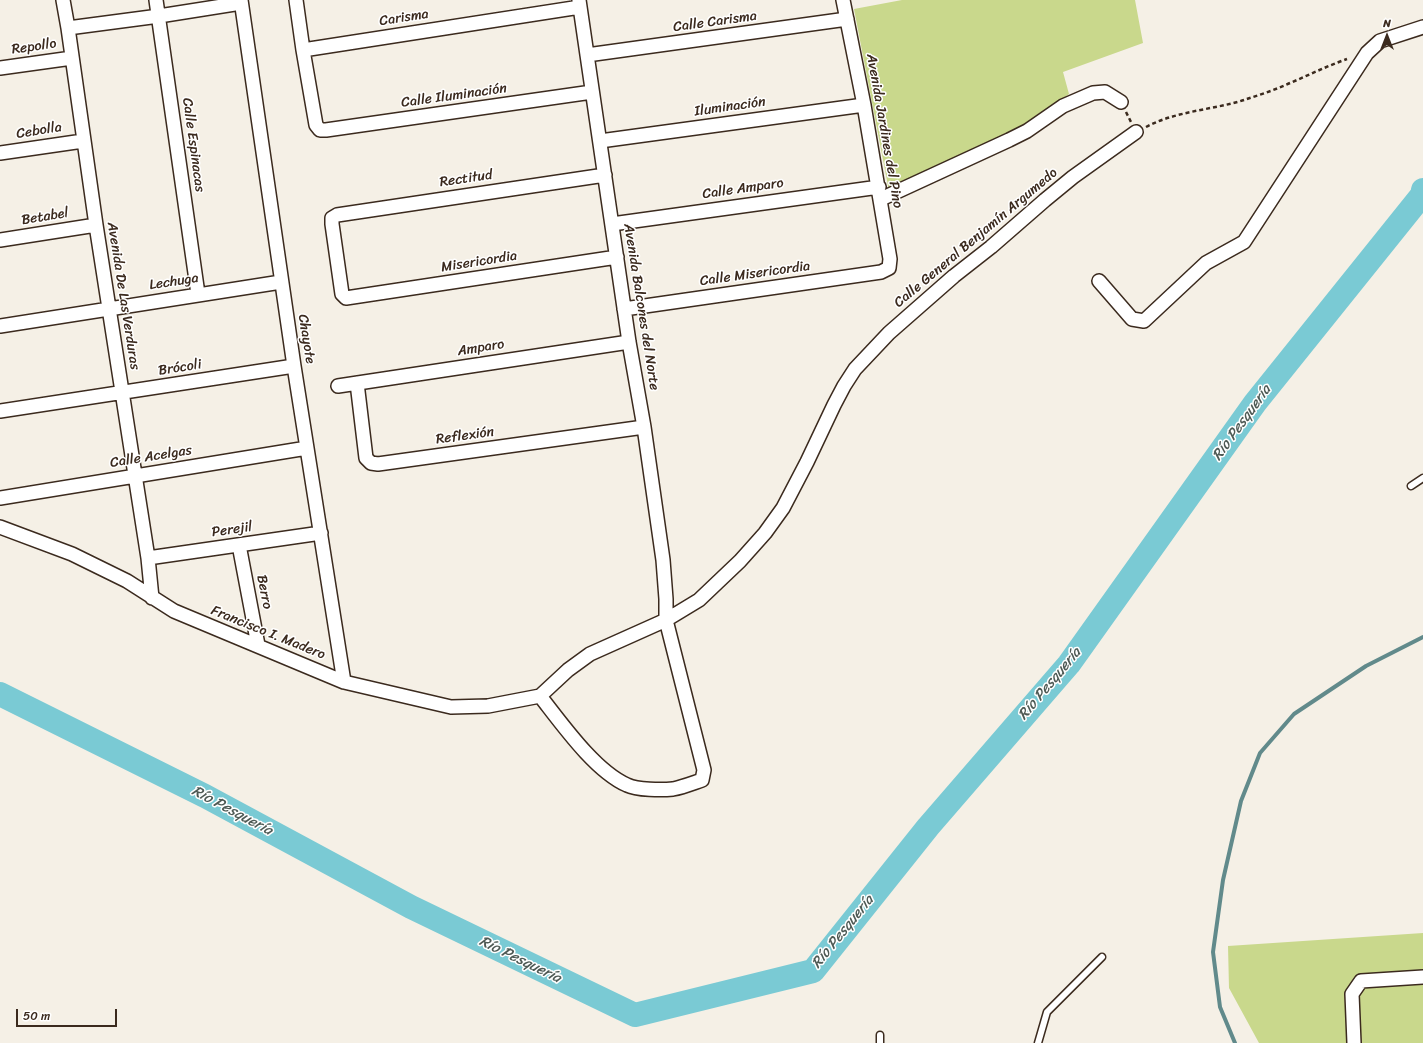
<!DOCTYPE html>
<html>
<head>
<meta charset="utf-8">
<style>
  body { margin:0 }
  #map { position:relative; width:1423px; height:1043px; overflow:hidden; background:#f5f0e6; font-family:Sriracha,sans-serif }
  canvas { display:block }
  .north { position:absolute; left:1367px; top:16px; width:40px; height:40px; -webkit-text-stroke:3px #fff; paint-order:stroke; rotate:0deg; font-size:11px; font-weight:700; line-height:16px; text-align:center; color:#3b2a1e }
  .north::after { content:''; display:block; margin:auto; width:14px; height:18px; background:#3b2a1e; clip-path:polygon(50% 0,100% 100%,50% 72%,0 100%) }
  .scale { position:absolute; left:16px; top:1009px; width:101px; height:18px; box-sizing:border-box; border:2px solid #3b2a1e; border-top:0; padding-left:5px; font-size:12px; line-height:14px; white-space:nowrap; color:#3b2a1e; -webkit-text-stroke:3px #fff; paint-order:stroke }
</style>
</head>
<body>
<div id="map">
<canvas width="1423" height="1043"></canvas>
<div class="north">N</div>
<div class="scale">50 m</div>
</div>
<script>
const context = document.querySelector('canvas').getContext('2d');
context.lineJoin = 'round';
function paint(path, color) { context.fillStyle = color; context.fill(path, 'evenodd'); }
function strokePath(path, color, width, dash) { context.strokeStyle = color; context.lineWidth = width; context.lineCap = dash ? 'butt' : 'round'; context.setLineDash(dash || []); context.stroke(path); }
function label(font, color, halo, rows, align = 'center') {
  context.font = font + ' Sriracha,sans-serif'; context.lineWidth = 3; context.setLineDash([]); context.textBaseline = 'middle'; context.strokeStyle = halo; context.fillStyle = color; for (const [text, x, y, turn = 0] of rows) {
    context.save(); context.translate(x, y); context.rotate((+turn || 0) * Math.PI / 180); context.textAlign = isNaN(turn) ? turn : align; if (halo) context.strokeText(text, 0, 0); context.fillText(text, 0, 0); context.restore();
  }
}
paint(new Path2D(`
  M902,0H1135L1143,43L1063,72L1069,94L1029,126L889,191L854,9Z
  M1423,933V1043H1259L1229,988L1228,946Z`), '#c9d88c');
strokePath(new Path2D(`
  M1235,1043L1220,1007L1213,952L1223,880L1241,801L1260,753L1294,714L1366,666L1423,637`), '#618a8b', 4);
strokePath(new Path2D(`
  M0,694L205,796L411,907L635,1015L813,971L928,827L1069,664L1255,403L1422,195L1423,190`), '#7acad4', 24);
const lane = new Path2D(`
  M1411,486L1423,478
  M880,1035V1043
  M1038,1043L1047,1012L1102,957`);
const street = new Path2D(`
  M63,0L68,28L96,225L148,558L152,598
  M156,0L198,294
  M241,0L294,366L344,682
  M296,0L303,50L316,125L320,130H326L592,92
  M68,28L159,16L241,3
  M303,50L580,7
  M587,55L847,19
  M0,68L72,58
  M600,141L864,105
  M0,153L83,141
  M605,175L337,215L332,218V224L342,294L346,298L617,257
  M881,199L1009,140L1027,131L1063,106L1093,93L1105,92L1121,102
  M612,224L879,187
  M0,240L96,225
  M1099,281L1132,319L1144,321L1206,263L1244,242L1367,53L1380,41L1423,27
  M624,309L881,272L889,268L890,259L864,105L843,0
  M0,326L281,282
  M357,383L366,458L371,463L378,464L644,427
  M338,386L629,342
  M0,411L294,366
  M0,498L307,448
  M0,527L72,554L127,581L174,611L344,682L451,707L488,706L540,696
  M239,545L258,645
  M148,558L321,533
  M540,696C562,724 595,771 627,785C637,790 662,790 673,789C683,787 693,783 702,780L704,770L666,620V599L663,560L644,427L629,342L579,0
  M540,696L568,670L590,654L666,620L699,600L740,561L765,533L783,508L807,462L834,405L844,386L855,369L889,333L954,276L991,247L1045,200L1073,177L1136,132
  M1354,1043L1352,994L1361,981L1423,977`);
strokePath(lane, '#3b2a1e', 9);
strokePath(street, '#3b2a1e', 16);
strokePath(new Path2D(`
  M1126,112L1131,122
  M1146,127C1176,111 1212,110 1244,100C1259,95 1275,90 1290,83C1309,75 1327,66 1347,59`), '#3b2a1e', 2.5, [4, 3]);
strokePath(lane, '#fff', 6);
strokePath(street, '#fff', 13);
label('14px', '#3b2a1e', '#fff', [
  ["Carisma",404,18,-9],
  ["Calle Carisma",715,22,-8],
  ["Repollo",34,47,-8],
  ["Calle Iluminación",454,96,-8],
  ["Iluminación",730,107,-8],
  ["Cebolla",39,131,-9],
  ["Avenida Jardines del Pino",884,131,80],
  ["Calle Espinacas",193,145,82],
  ["Rectitud",466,179,-8],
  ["Calle Amparo",743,189,-8],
  ["Betabel",45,217,-9],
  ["Calle General Benjamín Argumedo",976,238,-40],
  ["Misericordia",479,262,-9],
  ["Calle Misericordia",755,274,-8],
  ["Lechuga",174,282,-9],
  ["Avenida De Las Verduras",123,296,81],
  ["Avenida Balcones del Norte",641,307,81],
  ["Chayote",306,339,81],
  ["Amparo",481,348,-9],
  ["Brócoli",180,368,-9],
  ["Reflexión",465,436,-8],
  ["Calle Acelgas",151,457,-9],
  ["Perejil",232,530,-8],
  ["Berro",264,592,79],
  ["Francisco I. Madero",268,633,22]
]);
label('italic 15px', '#4e5a55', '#fff', [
  ["Río Pesquería",1242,423,-54],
  ["Río Pesquería",1050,684,-50],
  ["Río Pesquería",232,811,28],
  ["Río Pesquería",843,932,-51],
  ["Río Pesquería",520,960,26]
]);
</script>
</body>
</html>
